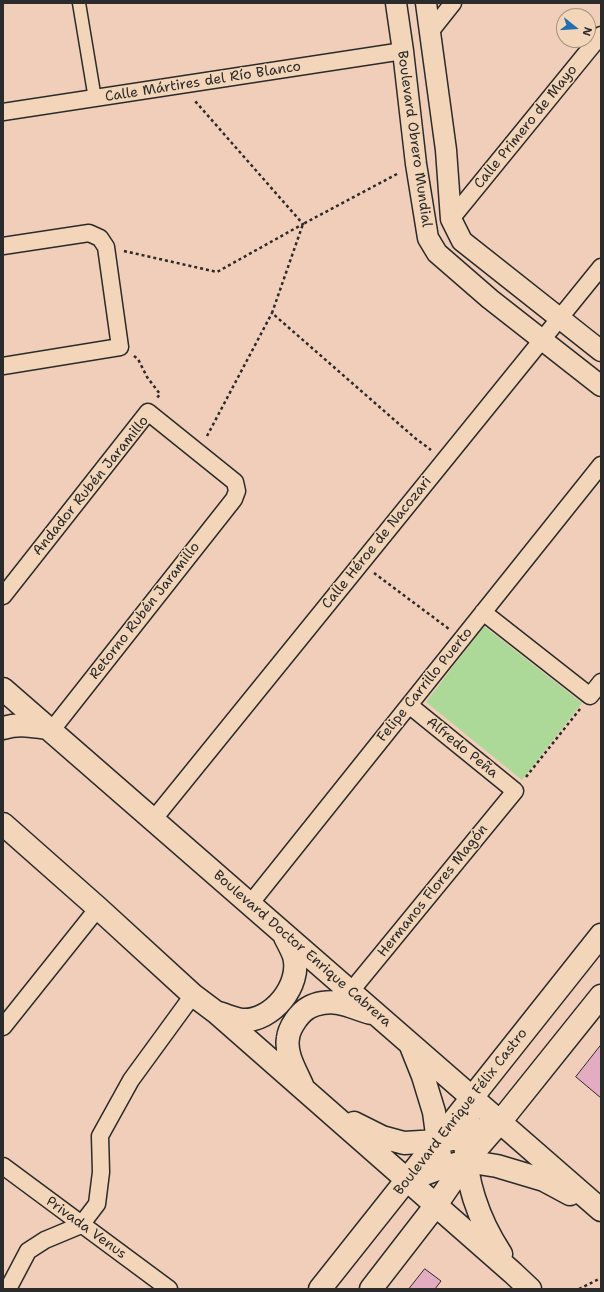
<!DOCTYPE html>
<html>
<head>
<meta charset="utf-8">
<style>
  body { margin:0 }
  #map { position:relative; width:604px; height:1292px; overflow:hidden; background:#f0ceba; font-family:"Shantell Sans",sans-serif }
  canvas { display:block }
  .frame { position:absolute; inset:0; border:4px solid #2b2b2b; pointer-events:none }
  .north { position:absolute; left:556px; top:8px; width:40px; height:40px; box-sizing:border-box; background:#f3d6b9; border:1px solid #a39280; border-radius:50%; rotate:107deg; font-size:11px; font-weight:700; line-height:16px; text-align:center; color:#2b2b2b }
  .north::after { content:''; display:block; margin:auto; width:14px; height:18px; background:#1f6fb2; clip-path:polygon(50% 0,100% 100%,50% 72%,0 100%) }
</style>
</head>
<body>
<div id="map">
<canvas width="604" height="1292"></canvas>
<div class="frame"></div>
<div class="north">N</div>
</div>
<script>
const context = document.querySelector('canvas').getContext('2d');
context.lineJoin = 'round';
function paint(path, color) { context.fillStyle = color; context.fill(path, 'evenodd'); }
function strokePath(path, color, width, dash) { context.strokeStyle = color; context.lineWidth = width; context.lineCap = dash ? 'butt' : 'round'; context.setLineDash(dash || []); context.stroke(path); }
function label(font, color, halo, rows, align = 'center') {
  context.font = font + ' "Shantell Sans",sans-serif'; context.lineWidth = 3; context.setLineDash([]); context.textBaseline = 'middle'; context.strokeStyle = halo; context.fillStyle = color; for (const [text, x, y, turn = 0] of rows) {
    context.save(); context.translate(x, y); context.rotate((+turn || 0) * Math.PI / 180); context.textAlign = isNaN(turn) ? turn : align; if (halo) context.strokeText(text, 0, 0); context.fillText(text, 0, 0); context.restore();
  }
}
paint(new Path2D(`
  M484,626L582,703L522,780L426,702Z`), '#add998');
const building = new Path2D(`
  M601,1045V1098L576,1077Z
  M425,1269L441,1281L435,1289H409Z`);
paint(building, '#e4acc0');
strokePath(building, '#2b2b2b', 1);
const pedestrian = new Path2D(`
  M79,3L95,99`);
const minor = new Path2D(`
  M430,32L453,3
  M3,112L403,51
  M451,219L601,35
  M3,246L89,233L100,238L106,247L120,347L3,366
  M3,596L148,412L235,482L237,491L234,499L51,731
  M483,612L590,696L601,682
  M153,820L601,267
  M250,904L601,465
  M351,991L515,791L409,705
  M3,1027L98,908
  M3,1166L169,1289
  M8,1289L28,1251L45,1240L81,1225L97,1204L101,1172L100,1136L131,1080L193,995`);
const tertiary = new Path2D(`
  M396,3L403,51L416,164L428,238L437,253L490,299L601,386
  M426,3L446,150L451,219L462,241L601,351`);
const secondary = new Path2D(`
  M320,1289L601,935
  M371,1289L436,1205L466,1161L500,1122L601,996`);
const primary = new Path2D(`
  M3,689L601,1210
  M3,728C20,723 31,726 48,728
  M3,824L98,908L193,995L217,1013L513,1273L530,1289
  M218,1013C226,1015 234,1019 242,1020C272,1022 302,985 294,956C292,950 288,943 285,937
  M411,1046L423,1076L434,1112L440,1156
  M302,1085C296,1071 285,1054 288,1038C289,1028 299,1013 308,1008C316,1003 330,1001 338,1003C349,1005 360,1010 371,1013
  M472,1097C470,1110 466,1124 466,1137C463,1177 479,1221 501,1254
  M354,1123L382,1137L404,1143L438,1141L466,1137L500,1122
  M408,1180L441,1168L466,1161L497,1166L544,1180L570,1194`);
strokePath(pedestrian, '#2b2b2b', 15);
strokePath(minor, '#2b2b2b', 19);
strokePath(tertiary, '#2b2b2b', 23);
strokePath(secondary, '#2b2b2b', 25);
strokePath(primary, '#2b2b2b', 25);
strokePath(new Path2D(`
  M397,174L303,224L272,313L415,438L431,450
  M124,251L217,272L303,224L195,101
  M134,356L138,359L147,377L160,394L157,398
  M207,436L272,313
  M374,573L449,629
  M526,777L580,709
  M579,1289L601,1278`), '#2b2b2b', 2.5, [3, 3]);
strokePath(pedestrian, '#f3d6b9', 12);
strokePath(minor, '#f3d6b9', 16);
strokePath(tertiary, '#f3d6b9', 20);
strokePath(secondary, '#f3d6b9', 22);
strokePath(primary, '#f3d6b9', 22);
label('14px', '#2b2b2b', '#f3d6b9', [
  ["Calle Mártires del Río Blanco",203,82,-9],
  ["Calle Primero de Mayo",526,127,-51],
  ["Boulevard Obrero Mundial",414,139,82],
  ["Andador Rubén Jaramillo",91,486,-51],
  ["Calle Héroe de Nacozari",377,543,-51],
  ["Retorno Rubén Jaramillo",145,611,-52],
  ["Felipe Carrillo Puerto",425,685,-51],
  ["Alfredo Peña",462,748,39],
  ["Hermanos Flores Magón",433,891,-51],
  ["Boulevard Doctor Enrique Cabrera",302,949,41],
  ["Boulevard Enrique Félix Castro",461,1112,-52],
  ["Privada Venus",86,1228,36]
]);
</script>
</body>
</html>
